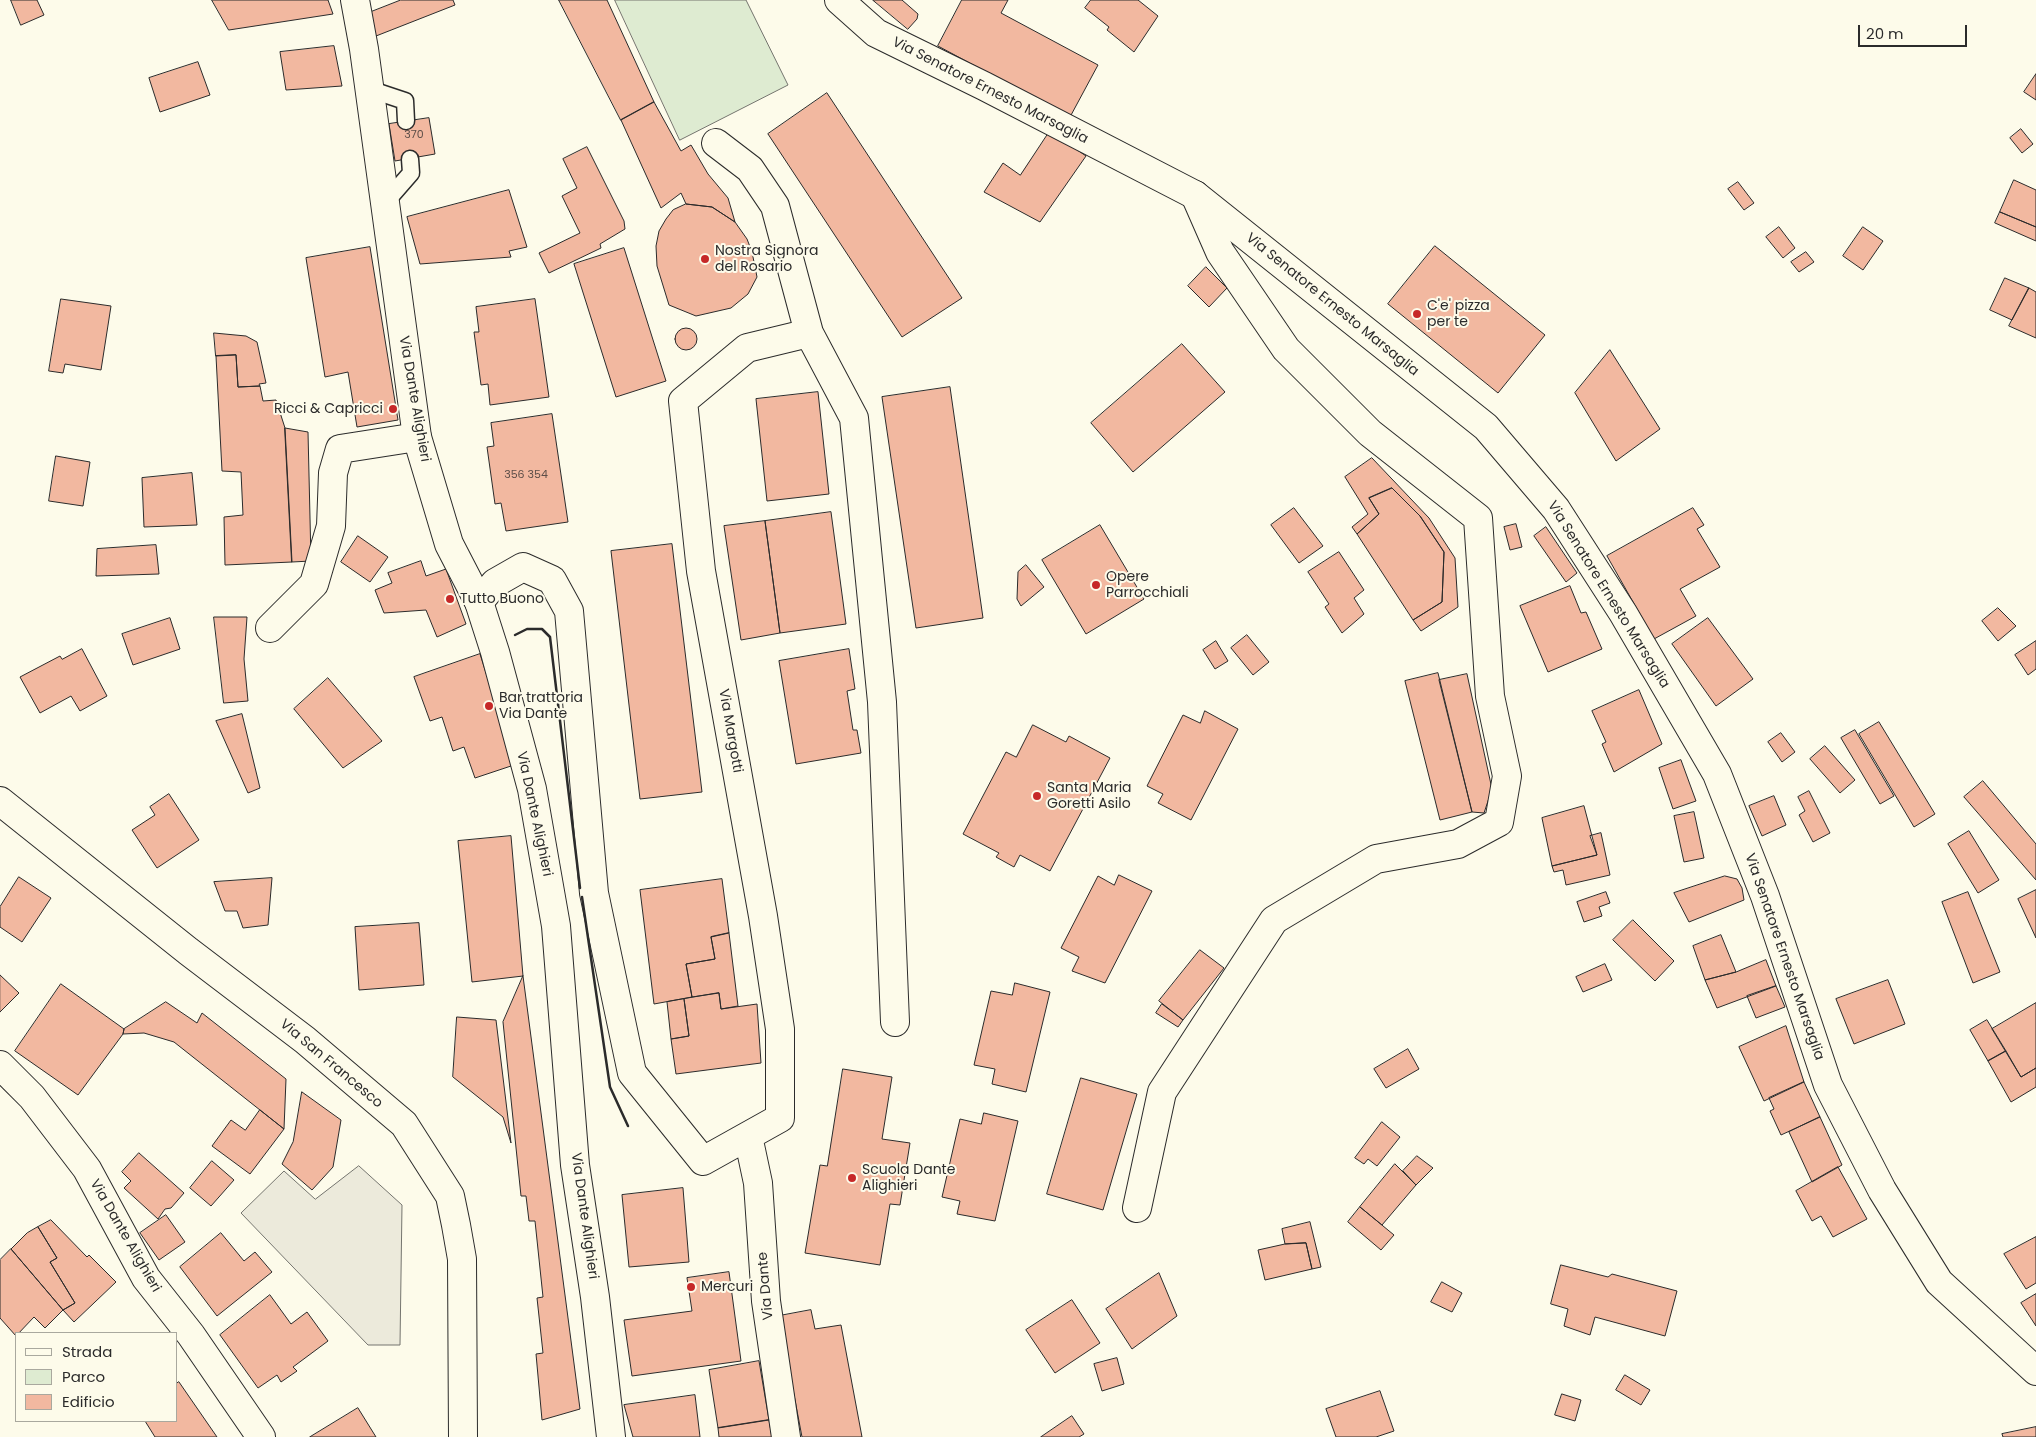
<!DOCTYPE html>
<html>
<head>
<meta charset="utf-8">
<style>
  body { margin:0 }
  #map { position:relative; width:2036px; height:1437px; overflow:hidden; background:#fdfbea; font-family:Poppins,sans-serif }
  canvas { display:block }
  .legend { position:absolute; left:15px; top:1332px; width:162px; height:90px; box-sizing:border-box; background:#fdfbea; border:1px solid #a9a89e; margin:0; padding:6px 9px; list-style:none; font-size:15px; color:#2b2b2b }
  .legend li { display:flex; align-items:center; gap:10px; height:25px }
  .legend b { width:25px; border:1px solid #a9a89e }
  .scale { position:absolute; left:1858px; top:25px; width:109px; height:22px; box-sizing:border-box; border:2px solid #2b2b2b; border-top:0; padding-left:6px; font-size:15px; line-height:18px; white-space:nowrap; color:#2b2b2b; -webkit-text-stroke:4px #fdfbea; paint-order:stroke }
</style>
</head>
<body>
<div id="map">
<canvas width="2036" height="1437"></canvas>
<ul class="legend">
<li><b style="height:6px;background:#fdfbea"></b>Strada</li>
<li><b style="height:14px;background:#deebd1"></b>Parco</li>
<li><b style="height:14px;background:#f2b8a0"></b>Edificio</li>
</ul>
<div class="scale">20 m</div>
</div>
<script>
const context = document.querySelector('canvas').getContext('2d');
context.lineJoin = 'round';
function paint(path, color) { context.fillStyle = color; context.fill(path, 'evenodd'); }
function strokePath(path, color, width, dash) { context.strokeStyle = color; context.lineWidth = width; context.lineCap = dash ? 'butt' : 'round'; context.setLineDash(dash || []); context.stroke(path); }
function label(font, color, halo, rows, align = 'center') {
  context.font = font + ' Poppins,sans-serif'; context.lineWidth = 4; context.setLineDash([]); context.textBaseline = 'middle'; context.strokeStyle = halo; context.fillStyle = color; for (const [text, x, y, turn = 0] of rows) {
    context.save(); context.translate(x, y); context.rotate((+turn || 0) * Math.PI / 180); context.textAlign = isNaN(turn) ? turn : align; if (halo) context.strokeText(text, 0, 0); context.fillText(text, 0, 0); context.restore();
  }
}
const green = new Path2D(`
  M615,0H746L788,85L680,140Z`);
paint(green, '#deebd1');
strokePath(green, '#74746e', 1);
const parking = new Path2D(`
  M359,1166L402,1205L400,1345H368L241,1213L284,1171L315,1199Z`);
paint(parking, '#eceadb');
strokePath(parking, '#74746e', 1);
const building = new Path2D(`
  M11,0H37L44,15L21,25Z
  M212,0H328L333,14L229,30Z
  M401,0H453L455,5L376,36L366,14Z
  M559,0H607L654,102L621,120Z
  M873,0H902L918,14L917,19L908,29Z
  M962,0H1008L1001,13L1098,65L1070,117L938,46Z
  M1091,0H1138L1158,16L1134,52L1107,30L1109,27L1085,8Z
  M334,46L342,86L286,90L280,52Z
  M198,62L210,95L160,112L149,78Z
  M2036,74V100L2024,92Z
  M827,93L962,298L902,337L768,134Z
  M654,102L681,151L691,145L708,174L728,198L735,222L712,207L686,204L681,193L661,208L621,120Z
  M429,118L435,154L395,161L389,124Z
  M2021,129L2033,144L2022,153L2010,138Z
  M1050,131L1086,156L1040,222L984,192L1003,163L1020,175Z
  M587,147L624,221L625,229L600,244L601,248L549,273L539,253L580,233L562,196L577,188L563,159Z
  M2014,180L2036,190V227L2000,212Z
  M1738,182L1754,203L1744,210L1728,189Z
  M509,190L527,247L509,251L511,257L420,264L407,217Z
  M686,204L712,207L735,222L747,239L752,252L757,277L748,294L731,308L696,316L669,305L657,266L656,246L659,231L666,219L673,210Z
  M2000,212L2036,227V241L1995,223Z
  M1779,227L1795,248L1783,258L1766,237Z
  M1863,227L1883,241L1863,270L1843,256Z
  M1435,246L1545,335L1498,393L1388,304Z
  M370,247L398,420L357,427L348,372L325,377L306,258Z
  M624,248L666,381L616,397L574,264Z
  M1806,252L1814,262L1799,272L1791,262Z
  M1206,267L1227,288L1209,307L1188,286Z
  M2005,278L2029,288L2012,320L1990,310Z
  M2029,288L2036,292V338L2009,326Z
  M61,299L111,306L101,370L65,364L63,373L49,371Z
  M535,299L549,397L490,405L488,384L481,385L474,332H479L476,307Z
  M675 339a11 11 0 1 1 22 0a11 11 0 1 1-22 0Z
  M214,333L246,336L257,342L266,383L259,384L260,386L238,387L236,355L216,356Z
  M1182,344L1225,392L1133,472L1091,423Z
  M1610,350L1660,429L1616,461L1575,393Z
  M236,355L238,387L260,386L263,401L276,400L285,428L292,562L225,565L224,517L243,515L241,472L222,471L216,356Z
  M950,387L983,618L916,628L882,397Z
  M818,392L829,494L767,501L756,399Z
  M552,414L568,522L506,531L501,503L495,504L487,447L494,446L491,423Z
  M285,428L308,432L311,561L292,562Z
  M56,456L90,462L83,506L49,501Z
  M1372,458L1429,518L1455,558L1458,607L1421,631L1413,620L1442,602L1444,552L1420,516L1392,488L1369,498L1379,514L1357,534L1352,527L1368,514L1345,477Z
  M192,473L197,525L144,527L142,478Z
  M1392,488L1420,516L1444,552L1442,602L1413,620L1357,534L1379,514L1369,498Z
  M1294,508L1323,546L1299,563L1271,525Z
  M1693,508L1704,525L1697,529L1720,567L1680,589L1696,616L1654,639L1607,556Z
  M831,512L846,624L780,633L765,521Z
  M765,521L780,633L741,640L724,526Z
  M1516,524L1522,547L1510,550L1504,527Z
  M1100,525L1144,599L1086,634L1042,560Z
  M1546,527L1577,573L1566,582L1534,536Z
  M358,536L388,557L370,582L341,562Z
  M672,544L702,792L640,799L611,551Z
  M156,545L159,574L96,576L97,549Z
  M1339,552L1364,590L1354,598L1364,614L1342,633L1325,607L1329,604L1308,572Z
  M421,561L426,576L446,569L466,624L437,637L426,610L384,613L375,590L392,583L388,573Z
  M1026,565L1044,587L1021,606L1017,599L1018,572Z
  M1570,586L1581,613L1586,612L1602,649L1548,672L1520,606Z
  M1998,608L2016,626L1998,641L1982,621Z
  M214,617H247L244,659L248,701L224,703Z
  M170,618L180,649L133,665L122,634Z
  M1708,618L1753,679L1716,706L1672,644Z
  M1247,635L1269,662L1253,675L1231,648Z
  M1216,641L1228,661L1215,669L1203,650Z
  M2036,641V669L2028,675L2015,655Z
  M82,649L107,696L80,711L71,696L40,713L20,677L60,656L62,659Z
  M849,649L855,689L847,691L853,730H857L861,753L796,764L779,661Z
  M480,654L514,761V765L475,778L464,747L453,751L442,717L430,721L414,677Z
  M1438,673L1472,812L1440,820L1405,681Z
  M1467,674L1492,789L1484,813L1472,812L1439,680Z
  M328,678L382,741L343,768L294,709Z
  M1639,690L1662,744L1614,772L1602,744L1606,742L1592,711Z
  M1205,711L1238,729L1191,820L1158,803L1163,794L1147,786L1183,715L1200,723Z
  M242,714L260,788L248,793L216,721Z
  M1879,722L1935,814L1914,827L1859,734Z
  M1033,725L1066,742L1069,736L1110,758L1050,871L1020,855L1014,867L996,857L999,853L963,834L1006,752L1016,757Z
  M1855,730L1894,796L1880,804L1841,738Z
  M1781,733L1795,752L1782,762L1768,742Z
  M1825,746L1855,780L1840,793L1810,759Z
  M1681,760L1696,801L1673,809L1659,768Z
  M1983,781L2036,844V880L1964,797Z
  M1809,791L1830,833L1813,842L1799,815L1805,811L1798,797Z
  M169,794L199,840L157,868L132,830L155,815L150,807Z
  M1774,796L1786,825L1762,836L1749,806Z
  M1584,806L1597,855L1552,866L1542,818Z
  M1694,812L1704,858L1684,862L1674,816Z
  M1969,831L1999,880L1978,893L1948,844Z
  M1601,833L1610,875L1566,885L1563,870L1554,872L1552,866L1597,855L1590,836Z
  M511,836L523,976L472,982L458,841Z
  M1119,875L1152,891L1105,983L1072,971L1079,957L1061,948L1098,876L1114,885Z
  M1725,876L1737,879L1742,888L1744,900L1689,922L1674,893Z
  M19,877L51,898L22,942L0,927V907Z
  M272,878L268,925L243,928L237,911H225L214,882Z
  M722,879L729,933L711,937L715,959L686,964L692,997L654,1004L640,890Z
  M2036,890V938L2018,899Z
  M1606,892L1610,903L1599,907L1602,916L1584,922L1577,902Z
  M1968,892L2000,972L1973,983L1942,902Z
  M1633,920L1674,961L1655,981L1613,940Z
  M419,923L424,985L359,990L355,927Z
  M729,933L738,1006L721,1009L719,993L692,997L686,964L715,959L711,937Z
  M1721,935L1736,972L1705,980L1693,946Z
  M1200,950L1224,968L1183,1020L1159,1001Z
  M1766,960L1776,986L1717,1008L1705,980L1736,972Z
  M1605,964L1612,980L1583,992L1576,977Z
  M0,975L19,993L0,1012Z
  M523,976L580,1409L542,1420L536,1354L543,1353L537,1298L543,1297L535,1221H529L526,1196H521L503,1022Z
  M1888,980L1905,1024L1854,1044L1836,999Z
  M1015,983L1050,992L1026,1092L992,1084L995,1069L974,1065L991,991L1012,995Z
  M61,984L124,1029L123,1034L78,1095L15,1051Z
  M1776,986L1785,1007L1756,1018L1747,996Z
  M719,993L721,1009L757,1004L761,1063L676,1074L671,1039L689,1036L684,999Z
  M684,999L689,1036L671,1039L667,1002Z
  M166,1002L197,1023L202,1013L286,1079L284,1129L174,1042L144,1033L123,1034L124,1029Z
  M2036,1003V1068L2021,1077L1992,1029Z
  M1162,1004L1183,1020L1178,1027L1156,1013Z
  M457,1017L496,1020L511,1143L503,1117L453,1077Z
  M1987,1020L2006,1051L1988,1061L1970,1030Z
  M1786,1026L1804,1082L1764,1101L1739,1047Z
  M1408,1049L1419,1069L1386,1088L1374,1069Z
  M2006,1051L2021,1077L2036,1068V1087L2011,1102L1988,1061Z
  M843,1069L892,1077L882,1139L910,1143L900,1205L890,1204L880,1265L805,1253L820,1165L827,1166Z
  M1081,1078L1137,1094L1103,1210L1047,1194Z
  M1804,1082L1820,1117L1781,1135L1770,1111L1774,1109L1769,1098Z
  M302,1092L341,1120L333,1167L312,1190L282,1164L293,1142Z
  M260,1110L284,1129L250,1174L212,1146L231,1120L245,1130Z
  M984,1113L1018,1121L995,1221L957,1214L960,1201L942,1197L960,1119L981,1124Z
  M1820,1117L1842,1165L1812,1182L1789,1132Z
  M1382,1122L1400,1137L1377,1166L1368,1159L1364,1164L1355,1158Z
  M139,1153L184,1193L171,1208L165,1209L158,1219L124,1188L131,1181L122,1172Z
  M1417,1156L1433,1168L1416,1185L1403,1171Z
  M212,1161L234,1180L211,1206L190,1188Z
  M1395,1164L1416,1185L1382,1225L1360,1207Z
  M1838,1167L1867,1219L1833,1237L1821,1216L1812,1221L1796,1191Z
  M683,1188L689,1262L629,1267L622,1195Z
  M1360,1207L1394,1235L1381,1250L1348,1222Z
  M166,1215L185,1242L159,1260L140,1233Z
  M51,1220L87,1257L89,1255L116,1282L74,1322L63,1310L75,1303L50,1262L57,1258L38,1227Z
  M1310,1222L1321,1267L1312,1269L1306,1243L1285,1244L1282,1229Z
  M38,1227L57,1258L50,1262L75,1303L63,1310L11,1249L27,1233Z
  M221,1233L244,1261L255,1252L272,1272L217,1316L180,1267Z
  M2036,1237V1283L2026,1289L2004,1254Z
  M1306,1243L1312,1269L1265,1280L1258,1250L1285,1244Z
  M11,1249L63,1310L45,1328L34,1317L16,1336L0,1318V1260Z
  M1561,1265L1608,1277L1612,1274L1677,1291L1665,1336L1595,1317L1590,1335L1564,1326L1568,1309L1551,1304Z
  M729,1272L741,1361L632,1376L624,1320L692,1311L687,1278Z
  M1159,1273L1177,1316L1132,1349L1106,1309Z
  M1442,1282L1462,1293L1452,1312L1431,1302Z
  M2036,1294V1326L2021,1303Z
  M270,1295L291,1324L307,1312L328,1341L293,1367L297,1371L281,1382L277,1375L258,1388L220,1335Z
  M1072,1300L1100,1343L1055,1373L1026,1330Z
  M811,1310L815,1329L841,1325L862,1437H802L779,1316Z
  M1117,1358L1124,1384L1102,1391L1094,1364Z
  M759,1361L769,1420L718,1428L709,1370Z
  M1625,1375L1650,1390L1641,1405L1616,1390Z
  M179,1382L217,1437H155L145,1421H176V1384Z
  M1380,1391L1394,1431L1376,1437H1336L1326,1409Z
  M1562,1394L1581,1400L1575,1421L1555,1415Z
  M695,1395L700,1437H633L624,1405Z
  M358,1408L376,1437H310Z
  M1072,1416L1084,1434L1079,1437H1041Z
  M769,1420L772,1437H719L718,1428Z
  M2036,1427V1437H2003L2002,1434Z`);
paint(building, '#f2b8a0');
strokePath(building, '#2b2b2b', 1);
const lane = new Path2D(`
  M369,89L405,101L406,121
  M384,204L411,173L410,159`);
const street = new Path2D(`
  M716,143L750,169L775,206L809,333
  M479,602L495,583L523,567L552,580L569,611L594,893L632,1073L703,1161L780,1118V1029L763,916L701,571L683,401L747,348L809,333L854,418L882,702L895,1022
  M270,628L314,584L331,526L333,473L340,449L417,437
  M0,1065L32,1097L87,1169L146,1278L191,1335L261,1437
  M748,1136L758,1183L766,1301L786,1437
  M1137,1208L1162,1092L1274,920L1376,859L1458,844L1499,822L1507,776L1490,696L1478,518L1370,433L1286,349L1220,252L1195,195`);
const secondary = new Path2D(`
  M355,0L364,49L417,437L449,544L479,602L495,652L532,789L556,926L575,1165L595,1297L611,1437
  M839,0L876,33L984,86L1195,195L1486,427L1556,509L1623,613L1717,774L1765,896L1828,1085L1882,1190L1939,1282L2036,1371
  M0,801L188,951L305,1040L404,1124L450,1196L456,1225L462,1259L463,1437`);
strokePath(lane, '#2b2b2b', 19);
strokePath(street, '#2b2b2b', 30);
strokePath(secondary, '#2b2b2b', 30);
strokePath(lane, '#fdfbea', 16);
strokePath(street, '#fdfbea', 28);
strokePath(secondary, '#fdfbea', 28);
strokePath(new Path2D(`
  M515,635L527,629H542L550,637L580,888
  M582,897L610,1087L628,1126`), '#2b2b2b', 2.5);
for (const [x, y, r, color] of [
  [705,259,5,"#c62828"],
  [1417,314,5,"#c62828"],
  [393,409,5,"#c62828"],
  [1096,585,5,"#c62828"],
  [450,599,5,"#c62828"],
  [489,706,5,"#c62828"],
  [1037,796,5,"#c62828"],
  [852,1178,5,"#c62828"],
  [691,1287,5,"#c62828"]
]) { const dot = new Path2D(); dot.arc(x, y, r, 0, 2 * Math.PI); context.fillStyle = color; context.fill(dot); strokePath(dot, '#fdfbea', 2); }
label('11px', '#5d4e48', null, [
  ["370",414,135],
  ["356 354",526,475]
]);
label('14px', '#2b2b2b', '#fdfbea', [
  ["Via Senatore Ernesto Marsaglia",990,91,27],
  ["Via Senatore Ernesto Marsaglia",1332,305,39],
  ["Via Dante Alighieri",414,399,80],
  ["Via Senatore Ernesto Marsaglia",1608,595,58],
  ["Via Margotti",730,731,80],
  ["Via Dante Alighieri",534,814,78],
  ["Via Senatore Ernesto Marsaglia",1784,957,71],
  ["Via San Francesco",331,1064,40],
  ["Via Dante Alighieri",584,1216,82],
  ["Via Dante Alighieri",125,1236,60],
  ["Via Dante",766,1286,-95]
]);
label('14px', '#2b2b2b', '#fdfbea', [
  ["Nostra Signora",715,251],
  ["del Rosario",715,267],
  ["C'e' pizza",1427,306],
  ["per te",1427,322],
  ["Ricci & Capricci",383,409,"right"],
  ["Opere",1106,577],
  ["Parrocchiali",1106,593],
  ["Tutto Buono",460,599],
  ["Bar trattoria",499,698],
  ["Via Dante",499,714],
  ["Santa Maria",1047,788],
  ["Goretti Asilo",1047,804],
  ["Scuola Dante",862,1170],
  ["Alighieri",862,1186],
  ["Mercuri",701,1287]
], 'left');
</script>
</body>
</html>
